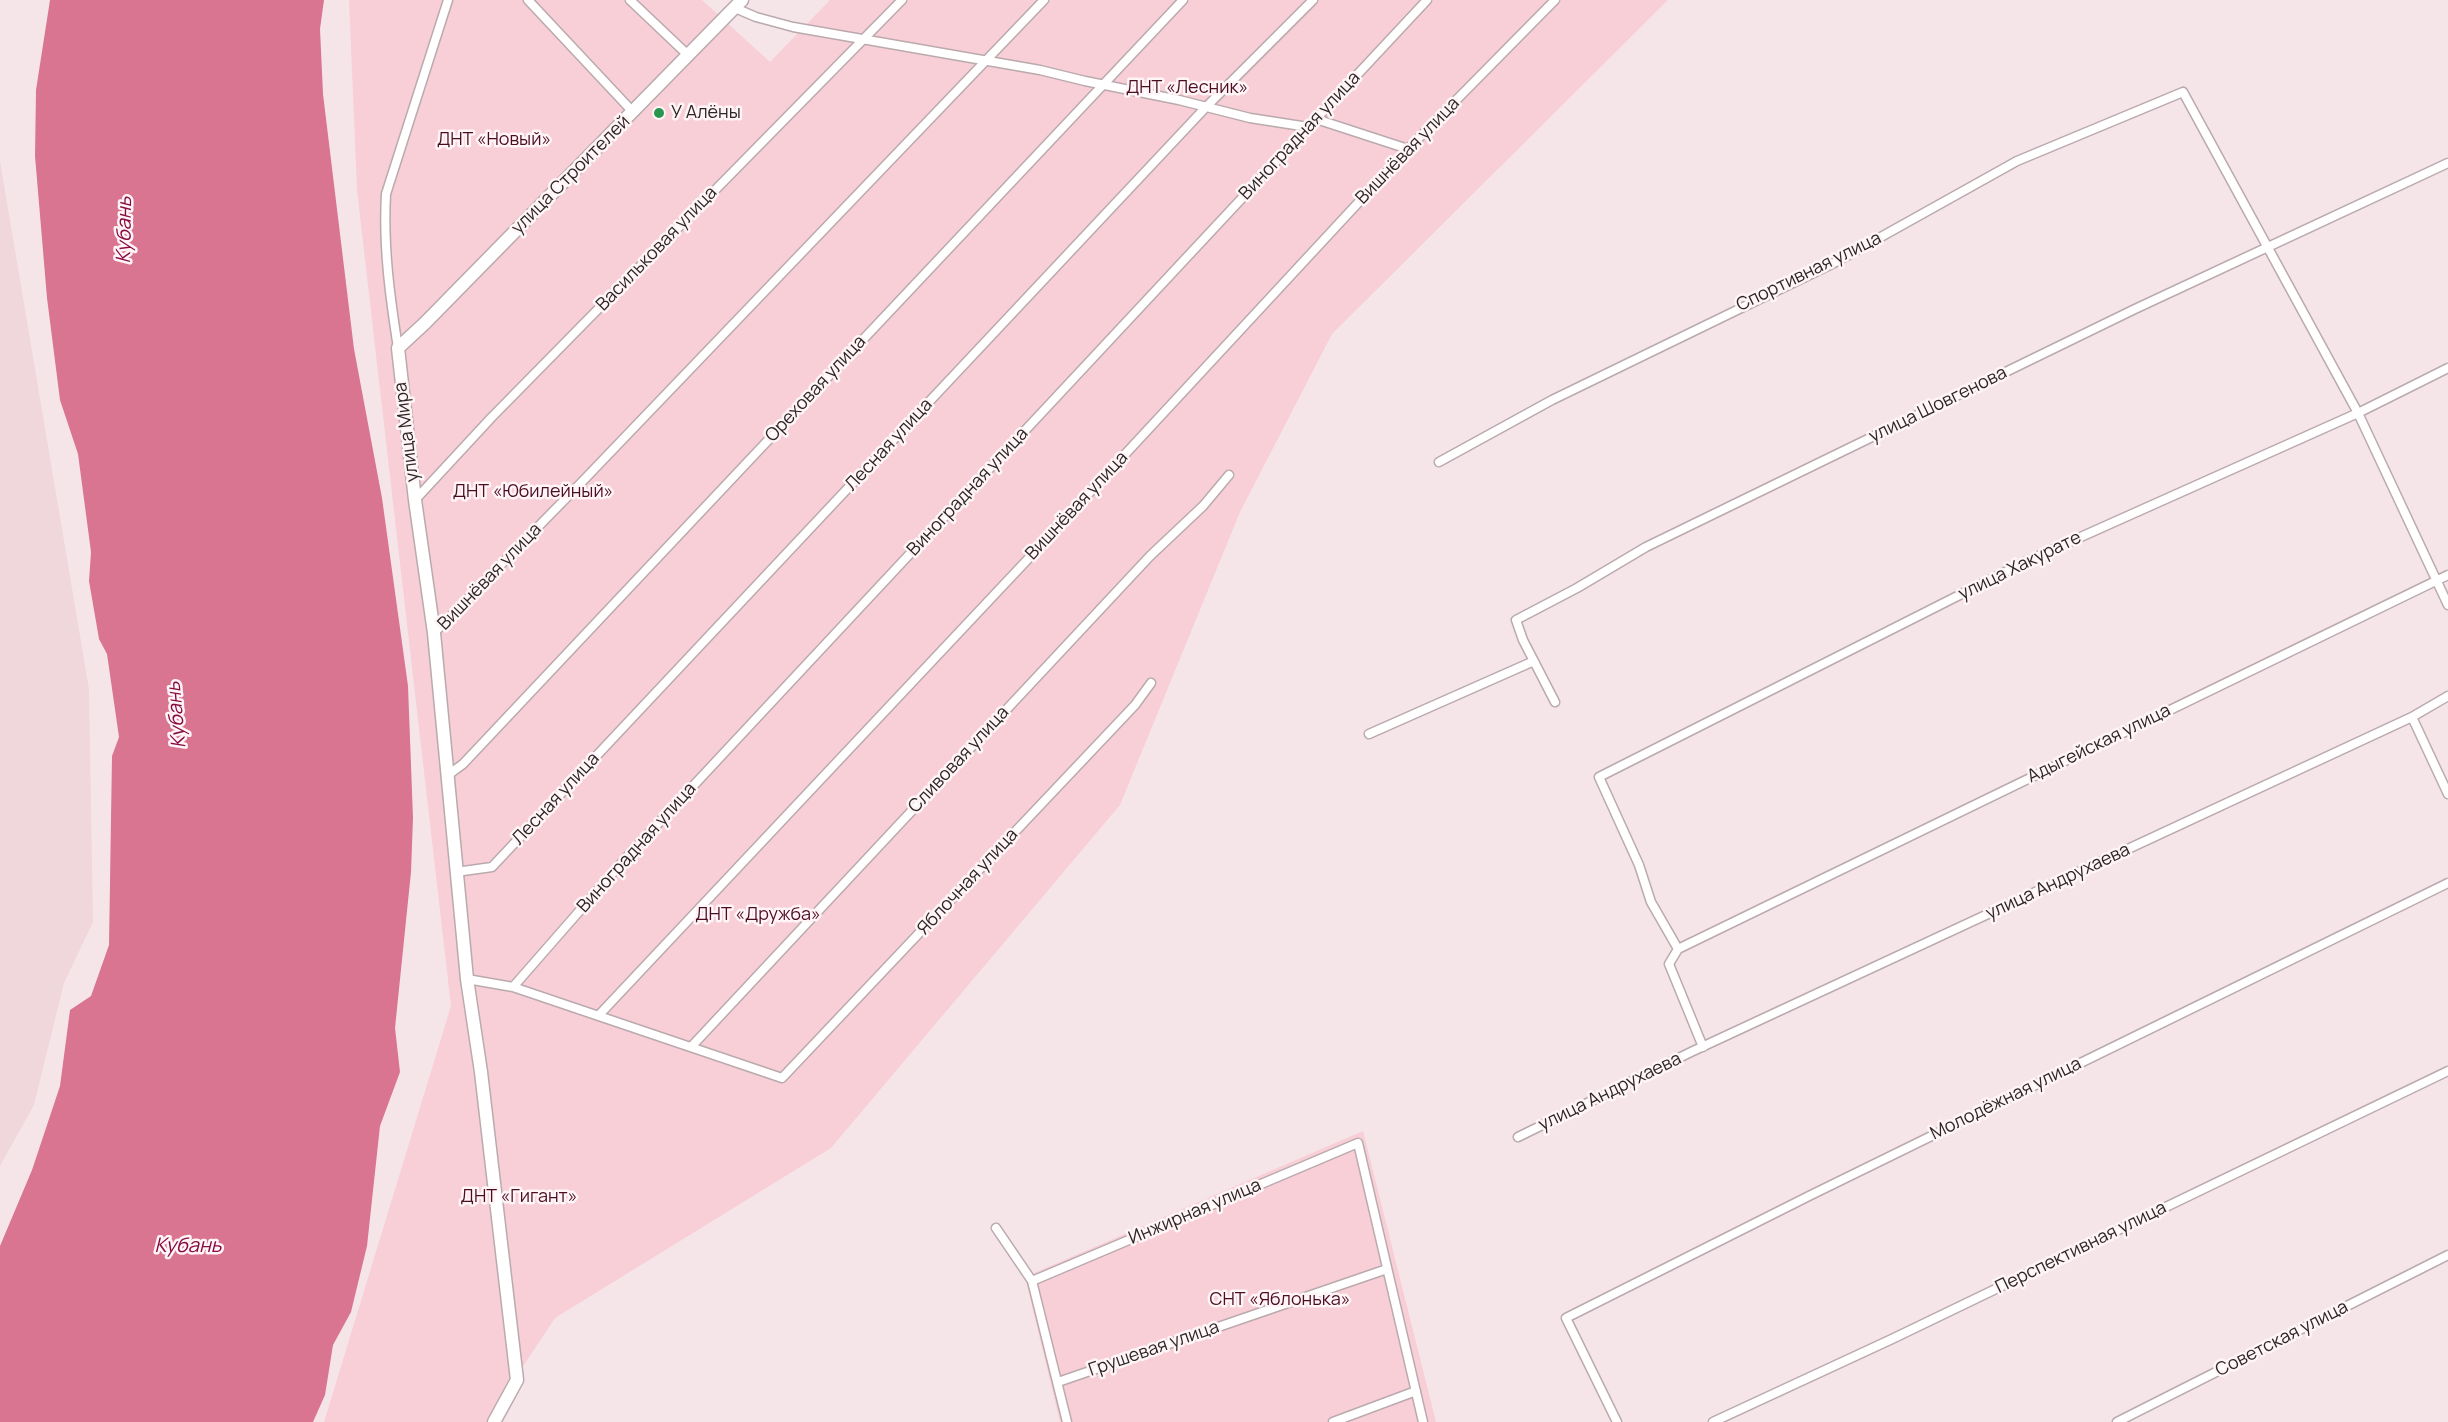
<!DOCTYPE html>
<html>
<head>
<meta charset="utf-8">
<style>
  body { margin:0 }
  canvas { display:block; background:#f6e5e8 }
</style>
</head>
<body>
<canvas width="2448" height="1422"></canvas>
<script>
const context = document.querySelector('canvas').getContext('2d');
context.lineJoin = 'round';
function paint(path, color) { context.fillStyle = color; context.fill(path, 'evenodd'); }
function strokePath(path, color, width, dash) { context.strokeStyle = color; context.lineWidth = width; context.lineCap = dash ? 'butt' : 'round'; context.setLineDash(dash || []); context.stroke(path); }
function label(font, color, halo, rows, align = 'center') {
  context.font = font + ' Manrope,sans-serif'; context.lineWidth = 5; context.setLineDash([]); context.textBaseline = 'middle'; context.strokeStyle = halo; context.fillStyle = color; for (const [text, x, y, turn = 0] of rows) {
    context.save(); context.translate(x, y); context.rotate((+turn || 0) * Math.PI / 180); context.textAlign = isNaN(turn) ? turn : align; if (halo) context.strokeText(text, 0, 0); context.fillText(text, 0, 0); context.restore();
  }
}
paint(new Path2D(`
  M0,161L89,689L93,922L64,983L34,1105L0,1166Z`), '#f0d7dc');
paint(new Path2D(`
  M349,0H702L770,62L830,0H1668L1332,334L1240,512L1120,805L831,1148L555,1318L486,1422H324L451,1006L357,190Z
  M1363,1131L1436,1422H1060L1025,1277Z`), '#f8ced7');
paint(new Path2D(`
  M50,0H324L320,29L323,94L354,349L382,498L408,686L413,818L411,872L395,1028L400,1072L380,1126L367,1246L351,1312L333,1345L325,1395L313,1422H0V1246L32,1170L60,1086L70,1010L91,996L109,945L112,756L119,737L107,654L99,639L89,581L91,552L78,454L60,400L47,298L35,156L36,90Z`), '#d97590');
const street = new Path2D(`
  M528,0L633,112
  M630,0L689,56
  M735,8L756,17L793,27L1040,70L1085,81L1179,100L1250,118L1308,127
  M1316,119L1408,149
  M398,348C390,297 383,246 386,194L448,0
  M2448,368L2358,413L2027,561L1599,777L1639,865L1651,902L1678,949L2448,575
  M1439,462L1552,400L1836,262L2017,161L2183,92L2358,413L2448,605
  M415,500L491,418L902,0
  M434,633L578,486L1044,0
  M2448,696L2412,717L2448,794
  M1555,702L1523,640L1516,620L1577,588L1646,547L2135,309L2448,163
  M1369,734L1534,661
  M448,775L463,764L1183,0
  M456,872L492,867L1206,107L1313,0
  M1678,949L1669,964L1703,1047
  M467,979L513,987L782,1078L1135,705L1151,683
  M513,987L624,860L1427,0
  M599,1015L1028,559L1408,149L1555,0
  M691,1047L1150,556L1203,506L1229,475
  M1518,1137L1691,1052L2412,717
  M996,1228L1032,1281L1067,1422
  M1032,1281L1358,1143L1423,1422
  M1058,1382L1387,1269
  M1333,1422L1416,1391
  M1617,1422L1566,1318L1811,1195L2448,883
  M1713,1422L1892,1339L2448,1071
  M2117,1422L2448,1255`);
const secondary = new Path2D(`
  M494,1422L517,1380L481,1072L467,979L434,633L415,500L398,348L425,323L742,0`);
strokePath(street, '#baaaad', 11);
strokePath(secondary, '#baaaad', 15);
strokePath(street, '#fff', 8);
strokePath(secondary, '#fff', 12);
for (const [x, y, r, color] of [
  [659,113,6,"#28964f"]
]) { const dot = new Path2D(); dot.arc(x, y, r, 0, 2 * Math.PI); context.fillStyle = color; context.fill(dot); strokePath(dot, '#fff4f6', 2); }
label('18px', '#4c0d24', '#fff4f6', [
  ["ДНТ «Лесник»",1187,88],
  ["ДНТ «Новый»",494,140],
  ["ДНТ «Юбилейный»",533,492],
  ["ДНТ «Дружба»",758,915],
  ["ДНТ «Гигант»",519,1197],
  ["СНТ «Яблонька»",1280,1300]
]);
label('18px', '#2c2627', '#fff4f6', [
  ["У Алёны",671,113]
], 'left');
label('18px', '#2c2627', '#fff4f6', [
  ["Виноградная улица",1300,136,-47],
  ["Вишнёвая улица",1408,151,-46],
  ["улица Строителей",571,175,-45],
  ["Васильковая улица",657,249,-46],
  ["Спортивная улица",1809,272,-26],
  ["Ореховая улица",816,389,-47],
  ["улица Шовгенова",1938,405,-26],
  ["улица Мира",407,432,-97],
  ["Лесная улица",889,445,-47],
  ["Виноградная улица",968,492,-47],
  ["Вишнёвая улица",1077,506,-47],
  ["улица Хакурате",2020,566,-26],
  ["Вишнёвая улица",490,577,-46],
  ["Адыгейская улица",2099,744,-26],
  ["Сливовая улица",959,760,-47],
  ["Лесная улица",556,799,-47],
  ["Виноградная улица",637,848,-48],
  ["Яблочная улица",968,882,-47],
  ["улица Андрухаева",2058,882,-25],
  ["улица Андрухаева",1610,1092,-26],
  ["Молодёжная улица",2006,1099,-26],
  ["Инжирная улица",1195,1212,-23],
  ["Перспективная улица",2081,1248,-26],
  ["Советская улица",2282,1339,-27],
  ["Грушевая улица",1154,1349,-19]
]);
label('italic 20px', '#870a40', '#fff4f6', [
  ["Кубань",125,230,-89],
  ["Кубань",177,715,-95],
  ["Кубань",188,1246]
]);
</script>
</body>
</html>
